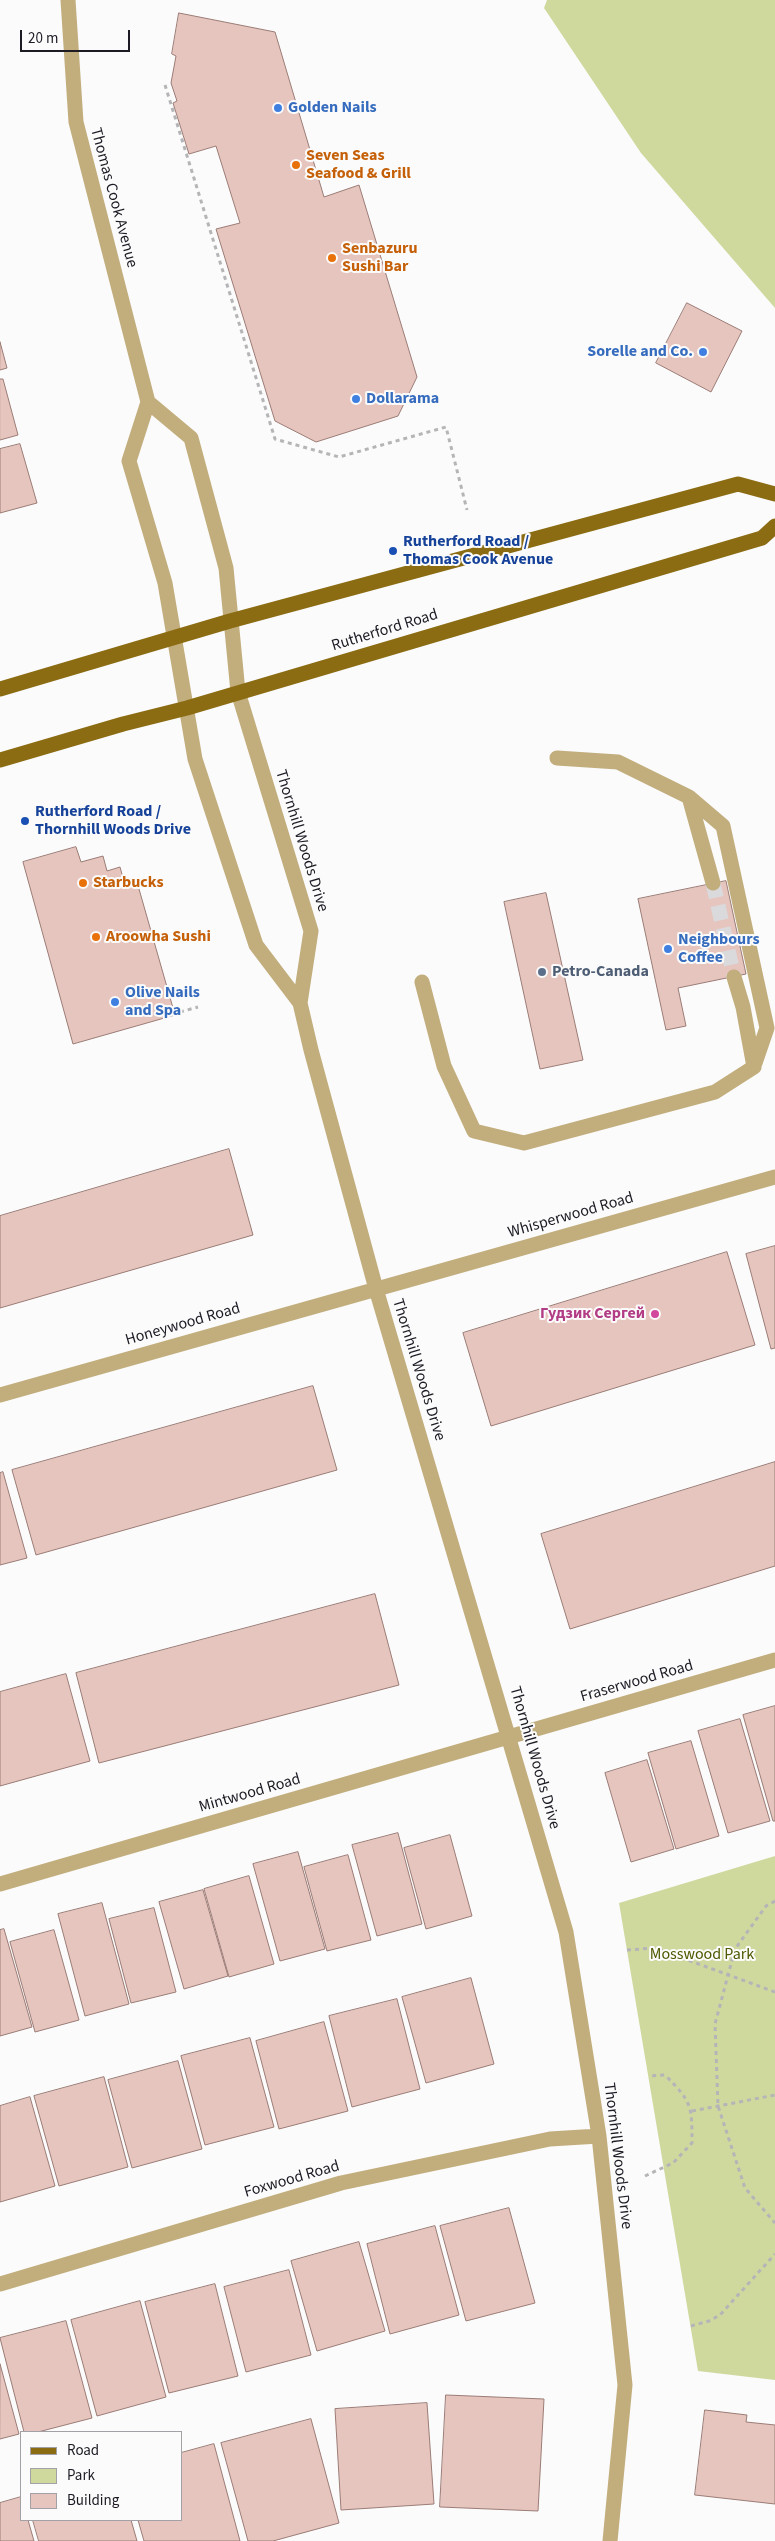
<!DOCTYPE html>
<html>
<head>
<meta charset="utf-8">
<style>
  body { margin:0 }
  #map { position:relative; width:775px; height:2541px; overflow:hidden; background:#fbfbfb; font-family:"Source Sans 3",sans-serif }
  canvas { display:block }
  .legend { position:absolute; left:20px; top:2431px; width:162px; height:90px; box-sizing:border-box; background:#fbfbfb; border:1px solid #a3a1a5; margin:0; padding:6px 9px; list-style:none; font-size:15px; color:#1e1a24 }
  .legend li { display:flex; align-items:center; gap:10px; height:25px }
  .legend b { width:25px; border:1px solid #a3a1a5 }
  .scale { position:absolute; left:20px; top:30px; width:110px; height:22px; box-sizing:border-box; border:2px solid #1e1a24; border-top:0; padding-left:6px; font-size:15px; line-height:18px; white-space:nowrap; color:#1e1a24; -webkit-text-stroke:4px #fbfbfb; paint-order:stroke }
</style>
</head>
<body>
<div id="map">
<canvas width="775" height="2541"></canvas>
<ul class="legend">
<li><b style="height:6px;background:#8b6c13"></b>Road</li>
<li><b style="height:14px;background:#cfd99e"></b>Park</li>
<li><b style="height:14px;background:#e6c5be"></b>Building</li>
</ul>
<div class="scale">20 m</div>
</div>
<script>
const context = document.querySelector('canvas').getContext('2d');
context.lineJoin = 'round';
function paint(path, color) { context.fillStyle = color; context.fill(path, 'evenodd'); }
function strokePath(path, color, width, dash) { context.strokeStyle = color; context.lineWidth = width; context.lineCap = dash ? 'butt' : 'round'; context.setLineDash(dash || []); context.stroke(path); }
function label(font, color, halo, rows, align = 'center') {
  context.font = font + ' "Source Sans 3",sans-serif'; context.lineWidth = 4; context.setLineDash([]); context.textBaseline = 'middle'; context.strokeStyle = halo; context.fillStyle = color; for (const [text, x, y, turn = 0] of rows) {
    context.save(); context.translate(x, y); context.rotate((+turn || 0) * Math.PI / 180); context.textAlign = isNaN(turn) ? turn : align; if (halo) context.strokeText(text, 0, 0); context.fillText(text, 0, 0); context.restore();
  }
}
paint(new Path2D(`
  M547,0H775V308L641,153L544,8Z
  M775,1856V2380L698,2371L619,1903Z`), '#cfd99e');
const building = new Path2D(`
  M179,13L275,32L324,197L359,185L417,377L398,416L316,442L275,421L216,229L240,223L216,146L189,154L173,103L177,101L171,83L176,56L172,54Z
  M687,303L742,331L711,392L656,363Z
  M0,342L7,368L0,370Z
  M0,379H3L18,435L0,440Z
  M20,444L37,503L0,513V449Z
  M76,847L81,862L103,856L107,871L120,867L125,885L137,882L175,1015L73,1044L23,862Z
  M726,881L746,974L678,988L686,1026L666,1030L638,899Z
  M546,893L583,1060L540,1069L504,902Z
  M229,1149L253,1235L0,1308V1216Z
  M775,1246V1348L771,1349L746,1254Z
  M727,1252L755,1345L491,1426L463,1333Z
  M313,1386L337,1470L36,1555L12,1470Z
  M775,1462V1566L570,1629L541,1534Z
  M3,1472L27,1558L0,1565V1473Z
  M375,1594L399,1685L99,1763L76,1673Z
  M66,1674L90,1761L0,1786V1692Z
  M775,1706V1821H773L743,1715Z
  M740,1719L770,1821L728,1833L698,1731Z
  M691,1741L719,1836L676,1849L648,1753Z
  M647,1760L674,1849L631,1862L605,1773Z
  M398,1833L422,1924L377,1936L352,1845Z
  M450,1835L472,1916L426,1929L404,1848Z
  M298,1852L325,1949L280,1961L253,1864Z
  M348,1855L371,1940L327,1951L304,1867Z
  M249,1876L274,1964L229,1977L204,1889Z
  M203,1890L228,1976L184,1989L159,1902Z
  M102,1903L129,2004L85,2016L58,1914Z
  M154,1908L176,1992L131,2003L109,1919Z
  M4,1929L32,2027L0,2036V1930Z
  M54,1930L79,2020L35,2032L10,1942Z
  M471,1978L494,2064L426,2083L402,1997Z
  M397,1999L420,2089L352,2107L329,2016Z
  M324,2022L348,2111L279,2129L256,2041Z
  M250,2038L274,2127L205,2145L181,2056Z
  M178,2061L202,2149L132,2168L108,2080Z
  M104,2077L128,2167L59,2186L34,2096Z
  M30,2097L55,2186L0,2202V2106Z
  M509,2208L535,2303L466,2321L440,2226Z
  M435,2226L459,2315L390,2334L367,2244Z
  M359,2242L385,2331L317,2351L291,2261Z
  M289,2270L311,2355L246,2372L224,2287Z
  M215,2284L238,2376L169,2393L145,2302Z
  M140,2301L166,2397L97,2416L71,2320Z
  M66,2321L92,2418L38,2432H24L0,2338Z
  M0,2364L19,2434L0,2439Z
  M446,2395L544,2399L538,2511L440,2507Z
  M427,2403L434,2504L341,2510L335,2409Z
  M705,2410L747,2415L746,2422L775,2425V2504L695,2495Z
  M311,2419L339,2523L273,2541H248L221,2443Z
  M214,2444L240,2541H144L138,2520H181V2453Z
  M21,2497V2520H28L34,2541H0V2503Z
  M33,2520H131L137,2541H39Z`);
paint(building, '#e6c5be');
strokePath(building, '#9b7c76', 1);
strokePath(new Path2D(`
  M713,883L734,977`), '#dad9db', 15, [15, 8]);
strokePath(new Path2D(`
  M165,85L275,439L339,457L446,427L467,510
  M180,1012L198,1007
  M775,1901L766,1906L735,1949L715,2024L718,2106L745,2188L775,2223
  M627,1950L655,1948L775,1992
  M692,2111L775,2095
  M645,2176L673,2163L692,2143C692,2106 692,2102 665,2075L649,2076
  M691,2326L709,2321L720,2315L775,2254`), '#b5b4b7', 3, [4, 4]);
strokePath(new Path2D(`
  M68,0L76,122L148,402L129,461L165,583L195,759L256,945L300,1003
  M148,402L191,438L226,568L238,692L311,931L300,1003L311,1050L376,1289L566,1932L599,2136L625,2385L610,2541
  M557,758L618,762L689,797L713,883
  M689,797L723,826L767,1028L755,1063
  M422,982L444,1066L474,1131L524,1143L715,1092L754,1067L743,1007L734,977
  M0,1395L775,1177
  M0,1884L775,1660
  M0,2284L341,2183L550,2139L599,2136`), '#c2ad7c', 15);
strokePath(new Path2D(`
  M0,689L230,621L738,484L775,494
  M0,760L123,724L187,708L762,538L775,526`), '#8b6c13', 15);
for (const [x, y, r, color] of [
  [278,108,5,"#3f7fe0"],
  [296,165,5,"#e8710a"],
  [332,258,5,"#e8710a"],
  [703,352,5,"#3f7fe0"],
  [356,399,5,"#3f7fe0"],
  [393,551,5,"#1a4fb4"],
  [25,821,5,"#1a4fb4"],
  [83,883,5,"#e8710a"],
  [96,937,5,"#e8710a"],
  [668,949,5,"#3f7fe0"],
  [542,972,5,"#5c6f8a"],
  [115,1002,5,"#3f7fe0"],
  [655,1314,5,"#d1479c"]
]) { const dot = new Path2D(); dot.arc(x, y, r, 0, 2 * Math.PI); context.fillStyle = color; context.fill(dot); strokePath(dot, '#fbfbfb', 2); }
label('bold 16px', '#366cbe', '#fbfbfb', [
  ["Golden Nails",288,108],
  ["Sorelle and Co.",693,352,"right"],
  ["Dollarama",366,399],
  ["Neighbours",678,940],
  ["Coffee",678,958],
  ["Olive Nails",125,993],
  ["and Spa",125,1011]
], 'left');
label('bold 16px', '#c56008', '#fbfbfb', [
  ["Seven Seas",306,156],
  ["Seafood & Grill",306,174],
  ["Senbazuru",342,249],
  ["Sushi Bar",342,267],
  ["Starbucks",93,883],
  ["Aroowha Sushi",106,937]
], 'left');
label('16px', '#1e1a24', '#fbfbfb', [
  ["Thomas Cook Avenue",113,198,75],
  ["Rutherford Road",385,631,-17],
  ["Thornhill Woods Drive",301,841,73],
  ["Whisperwood Road",571,1216,-16],
  ["Honeywood Road",183,1325,-16],
  ["Thornhill Woods Drive",418,1370,73],
  ["Fraserwood Road",637,1682,-16],
  ["Thornhill Woods Drive",534,1758,74],
  ["Mintwood Road",250,1794,-16],
  ["Thornhill Woods Drive",617,2156,83],
  ["Foxwood Road",292,2180,-16]
]);
label('bold 16px', '#164399', '#fbfbfb', [
  ["Rutherford Road /",403,542],
  ["Thomas Cook Avenue",403,560],
  ["Rutherford Road /",35,812],
  ["Thornhill Woods Drive",35,830]
], 'left');
label('bold 16px', '#4e5e75', '#fbfbfb', [
  ["Petro-Canada",552,972]
], 'left');
label('bold 16px', '#b23c85', '#fbfbfb', [
  ["Гудзик Сергей",645,1314]
], 'right');
label('16px', '#505900', '#fbfbfb', [
  ["Mosswood Park",702,1955]
]);
</script>
</body>
</html>
